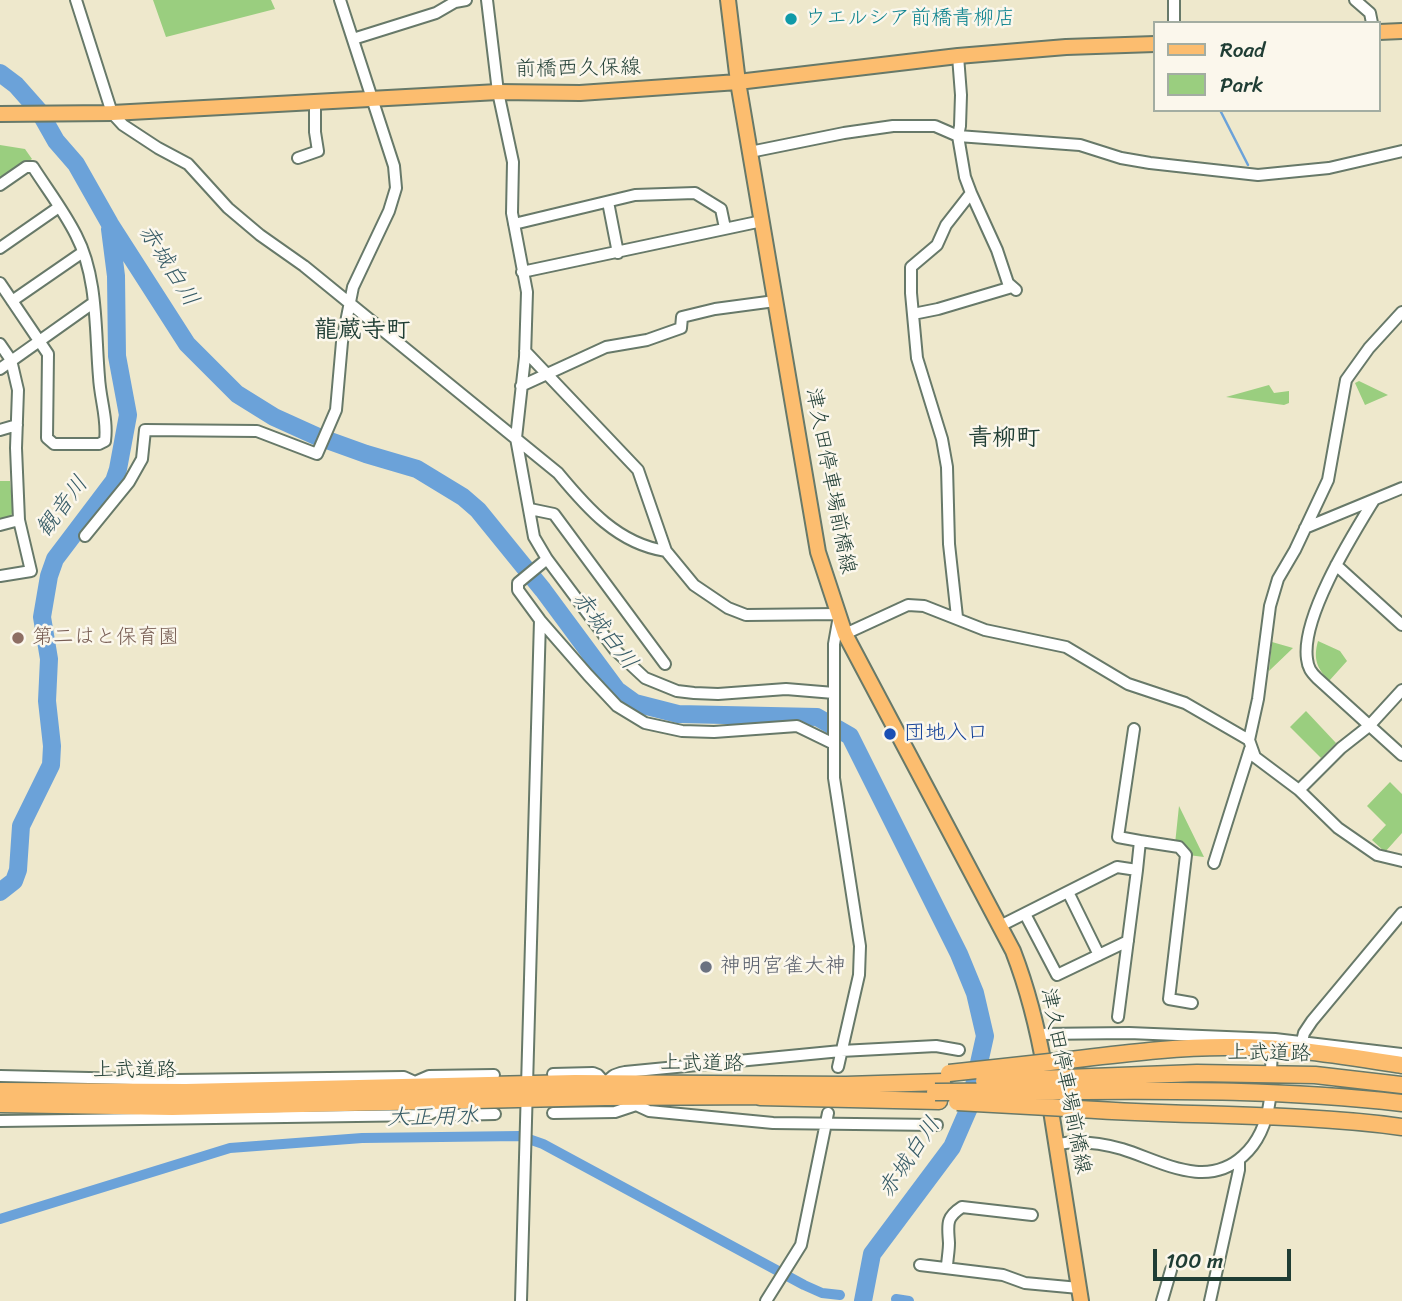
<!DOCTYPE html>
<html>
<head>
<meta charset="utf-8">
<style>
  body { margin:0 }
  #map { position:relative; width:1402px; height:1301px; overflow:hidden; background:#eee8cc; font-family:Sriracha,sans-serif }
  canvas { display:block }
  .legend { position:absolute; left:1153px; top:21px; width:228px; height:91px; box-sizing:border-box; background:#fbf7ec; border:2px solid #a3ada2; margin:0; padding:9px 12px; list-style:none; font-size:21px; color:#1f3d34 }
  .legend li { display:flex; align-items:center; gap:14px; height:35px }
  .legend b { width:35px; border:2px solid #a3ada2 }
  .scale { position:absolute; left:1153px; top:1249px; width:138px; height:32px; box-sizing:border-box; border:4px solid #1f3d34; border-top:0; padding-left:9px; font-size:21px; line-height:24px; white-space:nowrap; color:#1f3d34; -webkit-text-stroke:5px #fbf7ec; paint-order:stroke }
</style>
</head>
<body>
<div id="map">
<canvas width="1402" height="1301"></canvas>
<ul class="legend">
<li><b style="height:9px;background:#fcbd6f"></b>Road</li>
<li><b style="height:19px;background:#9ace7f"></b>Park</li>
</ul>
<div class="scale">100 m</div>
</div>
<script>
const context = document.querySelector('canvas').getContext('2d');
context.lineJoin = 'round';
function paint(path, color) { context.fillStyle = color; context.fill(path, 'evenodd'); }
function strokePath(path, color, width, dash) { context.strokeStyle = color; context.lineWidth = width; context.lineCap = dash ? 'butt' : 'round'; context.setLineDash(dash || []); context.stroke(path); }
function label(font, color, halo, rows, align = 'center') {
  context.font = font + ' Sriracha,"Klee One",sans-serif'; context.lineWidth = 5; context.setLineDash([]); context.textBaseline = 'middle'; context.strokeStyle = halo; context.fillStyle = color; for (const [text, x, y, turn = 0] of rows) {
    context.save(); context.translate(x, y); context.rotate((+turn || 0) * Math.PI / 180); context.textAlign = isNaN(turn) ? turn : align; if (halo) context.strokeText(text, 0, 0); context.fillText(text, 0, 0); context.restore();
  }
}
paint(new Path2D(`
  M153,0H271L275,9L166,37Z
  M0,145L25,149L32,159L0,180Z
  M1359,381L1388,395L1365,405L1355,383Z
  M1269,385L1274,393L1289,391V403L1284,405L1226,397Z
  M0,481H10L13,511L10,518L0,520Z
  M1318,641L1340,651L1347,661L1329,681C1317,668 1313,659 1318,641Z
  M1272,642L1293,648L1269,671Z
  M1306,711L1336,743L1321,758L1290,727Z
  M1390,782L1402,794V833L1385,852L1372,840L1386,825L1367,806Z
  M1179,806L1204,857L1188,855L1175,844Z`), '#9ace7f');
strokePath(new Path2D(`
  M1220,110L1248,165`), '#6ba2d9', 2.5);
strokePath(new Path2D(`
  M0,1219L230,1148L362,1138L520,1136L543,1144L804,1285L822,1293L840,1295
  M896,1299L909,1301`), '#6ba2d9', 10);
strokePath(new Path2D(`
  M0,73L16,85L39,111L56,141L76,164L110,224L187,344L237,394L274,417L316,436L366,454L417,469L463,497L478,510L543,590L617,690L635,703L678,714L817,717L850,736L959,954L975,993L985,1036L969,1108L952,1147L872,1254L863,1301
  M0,892L14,881L18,870L21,826L51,765L52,746L47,701L49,659L42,617L49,576L55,559L114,481L118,469L128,415L117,356L116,276L110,229`), '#6ba2d9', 18);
const minor = new Path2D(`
  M76,0L112,113L123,125L158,148L188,164L228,208L260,235L304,266L558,473C587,508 618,544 666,551L694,585L728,608L746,615L838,614
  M487,0L498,92L513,162L512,213L527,292L525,357L516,438L534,537L547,559L615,650L645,678L677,691L694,693L718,694L786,689L834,693
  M1355,0L1370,13L1372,23
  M1174,23V0
  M353,39L436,13L455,2L466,0
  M750,152L844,133L893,126H935L958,136L1080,145L1121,158L1150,163L1258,175L1329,168L1402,151
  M298,158L318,151L315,132V102
  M0,185L26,167H33C47,189 64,211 76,235C98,277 95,331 99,377C100,399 108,419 105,441L99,444H54L47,438L48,354L0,283
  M971,193L997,250L1008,283L1016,290
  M608,202L618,253
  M514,224L635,195L695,193L721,209L725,228
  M0,248L59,207
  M522,272L762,221
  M12,301L83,252
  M913,314L938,309L1012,287
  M0,344L11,360L18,390L16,448L19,520L31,571L0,576
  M525,351L638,470L666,551
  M0,369L93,303
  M521,386L606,347L647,340L681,328L682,317L715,309L775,301
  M0,430L17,425
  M1374,500C1352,536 1301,617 1307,659C1308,668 1311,672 1317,678L1402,755
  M530,509L554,514L665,664
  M0,525L19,520
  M1305,528L1402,488
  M85,536L129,482L142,459L145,430L257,431L317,454L336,410L342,342L353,287L389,211L396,188L394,166L340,0
  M547,559L518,583V590L540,620L588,675L617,706L645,723L682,731L714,732L797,726L834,744
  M1336,565L1402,625
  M957,617L949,544L947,467L942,439L917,358L911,293V267L937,245L946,225L971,193L965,177L958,136L960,126L961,95L958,56
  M845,634L908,605L924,606L985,630L1066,647L1128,684L1185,703L1249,740L1255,757L1299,790L1338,828L1377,855L1402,861
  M1134,729L1118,837L1140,841L1137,870
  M1249,740L1258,699L1270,606L1278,579L1295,550L1328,480L1346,380L1369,348L1402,312
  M1299,790L1341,748L1369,726L1402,690
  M1140,841L1179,847L1186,855L1169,999L1192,1003
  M1214,863L1250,749
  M1068,892L1099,955
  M1025,914L1057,975L1128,941
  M1000,926L1117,867L1137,870L1118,1017
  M1039,1034L1129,1033L1275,1039L1402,1054
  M1302,1041L1304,1033L1312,1021L1402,913
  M838,1067L859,975L860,946L834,778V644L839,616
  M1271,1071L1272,1049
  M553,1074L593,1073L598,1075L606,1084
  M0,1076L178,1080L404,1077L415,1082L416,1091
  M415,1082L429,1076L494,1075
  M606,1088C608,1076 615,1074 625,1072L841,1051L936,1046L959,1050
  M629,1097L636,1105L649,1111L773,1123L937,1125
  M435,1111L450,1115L495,1114
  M553,1113L615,1112L636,1105
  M0,1121L428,1115L435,1111L438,1101
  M1058,1144C1080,1140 1100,1143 1122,1149C1161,1161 1206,1190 1243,1156C1260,1141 1267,1121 1270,1099
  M920,1265L1003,1275L1025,1283L1079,1288
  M947,1268C947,1260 949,1252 949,1243C948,1225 945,1218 962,1207L1032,1215
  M521,1301L540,620
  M766,1301L801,1245L828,1113
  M1162,1301L1171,1270
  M1210,1301L1239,1170V1160`);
const major = new Path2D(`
  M728,0L738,82L818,552L845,634L1013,951C1028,990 1038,1030 1045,1071
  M1379,32L1402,31
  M0,114L112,113L498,92L580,93L738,82L958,56L1066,47L1155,44
  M1049,1098L1081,1301`);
const highway = new Path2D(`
  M1059,1061C1114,1055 1170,1047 1225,1047C1284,1046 1344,1056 1402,1065
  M1066,1078L1197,1073L1315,1075L1402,1085
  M0,1091L186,1092L575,1083L846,1085L943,1082
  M1064,1091C1177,1090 1289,1090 1402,1103
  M760,1097L939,1101
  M0,1104L172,1107L605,1097L771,1096
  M1066,1108C1178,1117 1291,1112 1402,1127`);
strokePath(minor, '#677969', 14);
strokePath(major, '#677969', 18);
strokePath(highway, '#677969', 19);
strokePath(minor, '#fff', 10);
strokePath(major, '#fcbd6f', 14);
strokePath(highway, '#fcbd6f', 16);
const highwayBridge = new Path2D(`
  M949,1073L1059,1061
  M984,1081L1066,1078
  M935,1092L1064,1091
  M957,1102L1066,1108`);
strokePath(highwayBridge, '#677969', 19, []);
strokePath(highwayBridge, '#fcbd6f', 16);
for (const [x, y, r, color] of [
  [791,19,7,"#0f9aa8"],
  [18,638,7,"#8d6e63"],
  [890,734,7,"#1a4fb4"],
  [706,967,7,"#6b7280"]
]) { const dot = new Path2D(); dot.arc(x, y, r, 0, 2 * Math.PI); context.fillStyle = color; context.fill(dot); strokePath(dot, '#fbf7ec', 2.5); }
label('21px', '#0d838f', '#fbf7ec', [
  ["ウエルシア前橋青柳店",805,19]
], 'left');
label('21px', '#1f3d34', '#fbf7ec', [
  ["前橋西久保線",578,69,-1],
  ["津久田停車場前橋線",830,481,79],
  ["上武道路",1269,1054,1],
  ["上武道路",702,1064,1],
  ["上武道路",135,1071],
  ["津久田停車場前橋線",1065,1081,79]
]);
label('21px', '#785e54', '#fbf7ec', [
  ["第二はと保育園",32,638]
], 'left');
label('21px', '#164399', '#fbf7ec', [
  ["団地入口",904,734]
], 'left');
label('21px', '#5b616d', '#fbf7ec', [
  ["神明宮雀大神",720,967]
], 'left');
label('italic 23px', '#365b66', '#fbf7ec', [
  ["赤城白川",168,266,58],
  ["観音川",63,507,-53],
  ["赤城白川",604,631,53],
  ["大正用水",433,1118,-1],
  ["赤城白川",910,1158,-56]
]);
label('bold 24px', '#1f3d34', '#fbf7ec', [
  ["龍蔵寺町",362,331],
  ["青柳町",1004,439]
]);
</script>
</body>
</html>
